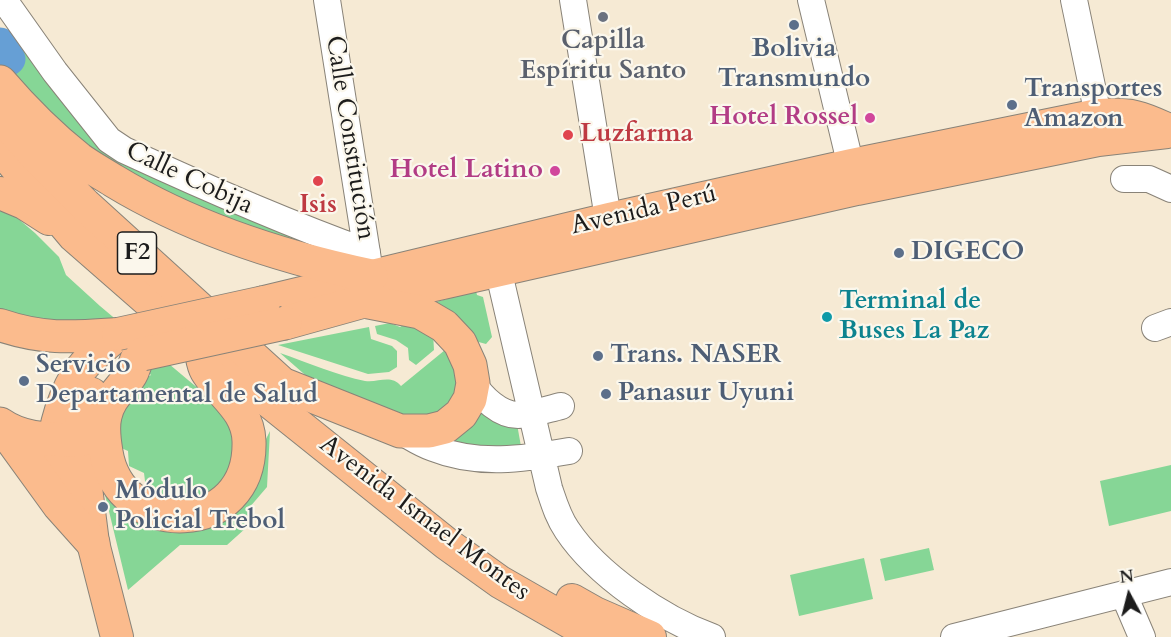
<!DOCTYPE html>
<html>
<head>
<meta charset="utf-8">
<style>
  body { margin:0 }
  #map { position:relative; width:1171px; height:637px; overflow:hidden; background:#f6ead4; font-family:Cardo,serif }
  canvas { display:block }
  .north { position:absolute; left:1099px; top:565px; width:60px; height:60px; -webkit-text-stroke:4px #fbf7ec; paint-order:stroke; rotate:353deg; font-size:16px; font-weight:700; line-height:24px; text-align:center; color:#1c1c1c }
  .north::after { content:''; display:block; margin:auto; width:21px; height:27px; background:#1c1c1c; clip-path:polygon(50% 0,100% 100%,50% 72%,0 100%) }
</style>
</head>
<body>
<div id="map">
<canvas width="1171" height="637"></canvas>
<div class="north">N</div>
</div>
<script>
const context = document.querySelector('canvas').getContext('2d');
context.lineJoin = 'round';
function paint(path, color) { context.fillStyle = color; context.fill(path, 'evenodd'); }
function strokePath(path, color, width, dash) { context.strokeStyle = color; context.lineWidth = width; context.lineCap = dash ? 'butt' : 'round'; context.setLineDash(dash || []); context.stroke(path); }
function label(font, color, halo, rows, align = 'center') {
  context.font = font + ' Cardo,serif'; context.lineWidth = 4.5; context.setLineDash([]); context.textBaseline = 'middle'; context.strokeStyle = halo; context.fillStyle = color; for (const [text, x, y, turn = 0] of rows) {
    context.save(); context.translate(x, y); context.rotate((+turn || 0) * Math.PI / 180); context.textAlign = isNaN(turn) ? turn : align; if (halo) context.strokeText(text, 0, 0); context.fillText(text, 0, 0); context.restore();
  }
}
paint(new Path2D(`
  M22,48L93,138L321,245L282,239L168,194L109,166L0,71V64Z
  M0,211L15,216L35,233L59,257L66,275L100,306L219,406C225,416 231,424 233,436C238,469 213,506 177,500C167,499 155,492 146,489L144,473L129,466L128,451L119,447L117,423L140,381L151,375L100,323L74,327L0,314Z
  M476,291L477,295L483,297L492,337L486,344L475,341L435,305L436,302Z
  M408,322L433,333L434,350L416,365L409,360L408,348L396,340L377,334L375,326L390,323L400,327Z
  M369,327L371,339L392,346L397,351V367L389,372L368,374L278,345Z
  M445,350L451,357L458,374L455,391L446,411L425,423L311,380L280,353C306,362 339,376 365,381C378,383 391,374 401,386Z
  M476,406L517,424L522,452L444,444Z
  M270,431L267,487L249,508L247,527L227,545H180L128,590L100,474L185,529L263,445Z
  M1171,465V511L1109,526L1100,481Z
  M929,548L934,570L885,581L880,559Z
  M864,558L873,599L799,616L790,575Z`), '#86d696');
strokePath(new Path2D(`
  M0,44L9,59`), '#669fd5', 33);
const minor = new Path2D(`
  M4,0L55,72L109,140L124,150C204,187 284,222 367,252
  M327,0L369,266
  M573,0L611,237
  M811,0L855,183
  M1074,0L1098,115V134
  M1124,179H1149L1171,189
  M498,269L549,488C554,503 558,517 567,530C597,575 662,619 712,637
  M1155,328L1171,322
  M473,383C482,398 500,415 518,415C532,415 548,409 561,406
  M400,431C411,437 421,444 433,448C478,466 524,459 569,451
  M1124,595L1142,637
  M954,637L1171,582`);
const major = new Path2D(`
  M0,148L74,236L201,347L447,544L500,582L596,637
  M0,193L24,203L49,219
  M364,301L857,189L1098,140L1167,132
  M264,302L609,219L851,165L1098,115C1130,113 1142,117 1171,131
  M0,325C44,340 73,337 118,334
  M80,440L93,543L117,637
  M73,511C50,473 48,451 61,410C66,395 71,382 81,369C91,356 106,345 118,334
  M572,600L595,613L650,637`);
const highway = new Path2D(`
  M0,82C24,110 50,136 79,159C90,167 103,174 114,181C193,229 281,257 371,276
  M0,115L38,158L85,205L282,384L400,431H429L445,427L461,414L470,399L473,383L470,365L460,343L444,326L420,312L364,301L285,323
  M138,357C135,362 134,369 131,374C122,389 109,397 105,416C102,428 104,440 106,452C120,540 252,538 249,441C248,410 223,396 208,373C203,366 202,355 201,347
  M0,424C24,441 52,439 80,440L82,421L91,394
  M1,425L59,505L93,543`);
strokePath(minor, '#898378', 28);
strokePath(major, '#898378', 34);
strokePath(highway, '#898378', 35);
strokePath(minor, '#fff', 26);
strokePath(major, '#fbbb8d', 32);
strokePath(highway, '#fbbb8d', 33);
const majorBridge = new Path2D(`
  M118,334L264,302`);
const highwayBridge = new Path2D(`
  M143,354L285,323`);
strokePath(majorBridge, '#898378', 34, []);
strokePath(highwayBridge, '#898378', 35, []);
strokePath(majorBridge, '#fbbb8d', 32);
strokePath(highwayBridge, '#fbbb8d', 33);
for (const [x, y, r, color] of [
  [603,17,6,"#6b7280"],
  [794,25,6,"#5c6f8a"],
  [1012,105,6,"#5c6f8a"],
  [870,118,6,"#d1479c"],
  [568,135,6,"#e0444e"],
  [555,171,6,"#d1479c"],
  [318,181,6,"#e0444e"],
  [899,253,6,"#5c6f8a"],
  [827,317,6,"#0f9aa8"],
  [598,356,6,"#5c6f8a"],
  [24,381,6,"#5c6f8a"],
  [606,394,6,"#5c6f8a"],
  [103,507,6,"#5c6f8a"]
]) { const dot = new Path2D(); dot.arc(x, y, r, 0, 2 * Math.PI); context.fillStyle = color; context.fill(dot); strokePath(dot, '#fbf7ec', 2); }
for (const [x, y, w] of [
  [137,253,39]
]) { const box = new Path2D(); box.roundRect(x - w / 2, y - 21, w, 42, 4.5); context.fillStyle = '#fbf7ec'; context.fill(box); strokePath(box, '#1c1c1c', 1.5); }
label('bold 24px', '#1c1c1c', null, [
  ["F2",137,253]
]);
label('bold 26px', '#5b616d', '#fbf7ec', [
  ["Capilla",603,42],
  ["Espíritu Santo",603,72]
]);
label('bold 26px', '#4e5e75', '#fbf7ec', [
  ["Bolivia",794,50,"center"],
  ["Transmundo",794,80,"center"],
  ["Transportes",1024,90],
  ["Amazon",1024,120],
  ["DIGECO",911,253],
  ["Trans. NASER",610,356],
  ["Servicio",36,366],
  ["Departamental de Salud",36,396],
  ["Panasur Uyuni",618,394],
  ["Módulo",115,492],
  ["Policial Trebol",115,522]
], 'left');
label('bold 26px', '#b23c85', '#fbf7ec', [
  ["Hotel Rossel",858,118],
  ["Hotel Latino",543,171]
], 'right');
label('bold 26px', '#be3a42', '#fbf7ec', [
  ["Luzfarma",580,135],
  ["Isis",318,206,"center"]
], 'left');
label('26px', '#1c1c1c', '#fbf7ec', [
  ["Calle Constitución",349,138,81],
  ["Calle Cobija",189,179,25],
  ["Avenida Perú",644,211,-13],
  ["Avenida Ismael Montes",424,519,37]
]);
label('bold 26px', '#0d838f', '#fbf7ec', [
  ["Terminal de",839,302],
  ["Buses La Paz",839,332]
], 'left');
</script>
</body>
</html>
